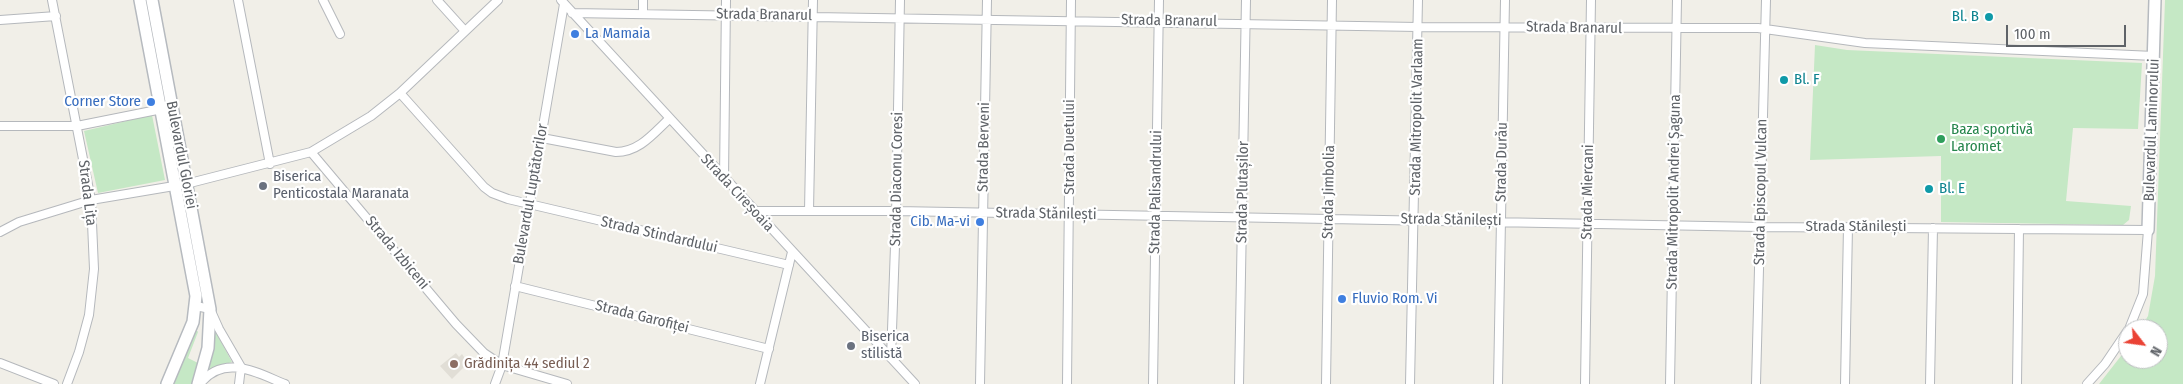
<!DOCTYPE html>
<html>
<head>
<meta charset="utf-8">
<style>
  body { margin:0 }
  #map { position:relative; width:2183px; height:384px; overflow:hidden; background:#f1efe8; font-family:"Fira Sans Condensed",sans-serif }
  canvas { display:block }
  .north { position:absolute; left:2118px; top:319px; width:50px; height:50px; box-sizing:border-box; background:#fff; border:1px solid #bfc1c3; border-radius:50%; rotate:120deg; font-size:14px; font-weight:700; line-height:20px; text-align:center; color:#5f6368 }
  .north::after { content:''; display:block; margin:auto; width:18px; height:22px; background:#ea4335; clip-path:polygon(50% 0,100% 100%,50% 72%,0 100%) }
  .scale { position:absolute; left:2006px; top:25px; width:120px; height:22px; box-sizing:border-box; border:2px solid #5f6368; border-top:0; padding-left:6px; font-size:15px; line-height:18px; white-space:nowrap; color:#5f6368; -webkit-text-stroke:4px #fff; paint-order:stroke }
</style>
</head>
<body>
<div id="map">
<canvas width="2183" height="384"></canvas>
<div class="north">N</div>
<div class="scale">100 m</div>
</div>
<script>
const context = document.querySelector('canvas').getContext('2d');
context.lineJoin = 'round';
function paint(path, color) { context.fillStyle = color; context.fill(path, 'evenodd'); }
function strokePath(path, color, width, dash) { context.strokeStyle = color; context.lineWidth = width; context.lineCap = dash ? 'butt' : 'round'; context.setLineDash(dash || []); context.stroke(path); }
function label(font, color, halo, rows, align = 'center') {
  context.font = font + ' "Fira Sans Condensed",sans-serif'; context.lineWidth = 4.5; context.setLineDash([]); context.textBaseline = 'middle'; context.strokeStyle = halo; context.fillStyle = color; for (const [text, x, y, turn = 0] of rows) {
    context.save(); context.translate(x, y); context.rotate((+turn || 0) * Math.PI / 180); context.textAlign = isNaN(turn) ? turn : align; if (halo) context.strokeText(text, 0, 0); context.fillText(text, 0, 0); context.restore();
  }
}
paint(new Path2D(`
  M456,353L459,357L462,354L466,360L463,362L465,366L452,379L440,366Z`), '#e1ded6');
paint(new Path2D(`
  M2165,0H2183V384H2099L2128,347V359H2158V329H2140L2148,316L2155,276Z
  M1815,45L1847,50L2142,63L2138,129L2073,128L2066,201L2131,206L2129,220L2123,225L1941,222V156L1810,160Z
  M152,115L165,180L98,193L84,131Z
  M213,327L232,362L211,369L203,375Z
  M195,328L198,332L188,358L198,363L193,384H169Z`), '#c5e8c5');
const street = new Path2D(`
  M52,0L91,200L94,269L89,315L79,352L67,384
  M238,0L270,164
  M323,0L340,34
  M437,0L465,31
  M561,0L915,384
  M572,13L1418,27L1758,28L1865,43L2154,56
  M643,13V0
  M0,20L56,16
  M400,93L484,187L492,193L508,199L789,265
  M0,126H77L172,107
  M542,138L616,152C639,152 653,134 669,119
  M311,152L456,324L484,353L502,365L567,384
  M724,178L726,0
  M754,211H897L1761,227L2148,230L2143,294L2129,329
  M809,211L813,0
  M0,232L19,222L91,200L186,184L311,152L371,116L400,93L498,0
  M515,286L769,349
  M196,306L210,309L219,329L241,367
  M891,358L896,218L900,0
  M0,363L54,384
  M200,384C224,353 257,373 285,384
  M239,384L241,367
  M495,384L502,365L564,4
  M760,384L792,252
  M980,384L987,0
  M1067,384L1071,0
  M1153,384L1159,0
  M1239,384L1246,0
  M1326,384L1332,0
  M1410,384L1418,0
  M1498,384L1505,0
  M1585,384L1591,0
  M1670,384L1677,0
  M1756,384L1766,0
  M1845,384L1848,227
  M1930,384L1933,228
  M2017,384L2019,229
  M2087,384L2105,364L2128,330`);
const secondary = new Path2D(`
  M140,0L196,296L193,322L167,384
  M152,0L210,309L208,348L198,384
  M2148,230L2155,0`);
strokePath(street, '#b5b8bc', 10);
strokePath(secondary, '#b6babf', 14);
strokePath(street, '#fff', 8);
strokePath(secondary, '#fff', 11);
for (const [x, y, r, color] of [
  [1989,17,5,"#0f9aa8"],
  [575,34,5,"#3f7fe0"],
  [1784,80,5,"#0f9aa8"],
  [151,102,5,"#3f7fe0"],
  [1941,139,5,"#2e9e5b"],
  [263,186,5,"#6b7280"],
  [1929,189,5,"#0f9aa8"],
  [980,222,5,"#3f7fe0"],
  [1342,299,5,"#3f7fe0"],
  [851,346,5,"#6b7280"],
  [454,364,5,"#8d6e63"]
]) { const dot = new Path2D(); dot.arc(x, y, r, 0, 2 * Math.PI); context.fillStyle = color; context.fill(dot); strokePath(dot, '#fff', 2); }
label('15px', '#5f6368', '#fff', [
  ["Strada Branarul",764,15,1],
  ["Strada Branarul",1169,21,1],
  ["Strada Branarul",1574,28,1],
  ["Strada Mitropolit Varlaam",1417,117,-89],
  ["Bulevardul Laminorului",2152,130,-88],
  ["Strada Berveni",984,147,-89],
  ["Strada Duetului",1070,147,-90],
  ["Bulevardul Gloriei",181,155,79],
  ["Strada Durău",1502,162,-89],
  ["Strada Diaconu Coresi",897,179,-89],
  ["Strada Palisandrului",1156,192,-89],
  ["Strada Plutașilor",1243,192,-89],
  ["Strada Jimbolia",1329,192,-89],
  ["Strada Miercani",1588,192,-89],
  ["Strada Mitropolit Andrei Șaguna",1674,192,-89],
  ["Strada Episcopul Vulcan",1761,192,-89],
  ["Strada Lița",87,193,83],
  ["Strada Cireșoaia",737,193,47],
  ["Bulevardul Luptătorilor",531,194,-80],
  ["Strada Stănilești",1046,214,1],
  ["Strada Stănilești",1451,220,1],
  ["Strada Stănilești",1856,227],
  ["Strada Stindardului",659,235,13],
  ["Strada Izbiceni",397,253,50],
  ["Strada Garofiței",642,317,14]
]);
label('15px', '#0d838f', '#fff', [
  ["Bl. B",1979,17,"right"],
  ["Bl. F",1794,80],
  ["Bl. E",1939,189]
], 'left');
label('15px', '#366cbe', '#fff', [
  ["La Mamaia",585,34],
  ["Corner Store",141,102,"right"],
  ["Cib. Ma-vi",970,222,"right"],
  ["Fluvio Rom. Vi",1352,299]
], 'left');
label('15px', '#27864d', '#fff', [
  ["Baza sportivă",1951,130],
  ["Laromet",1951,147]
], 'left');
label('15px', '#5b616d', '#fff', [
  ["Biserica",273,177],
  ["Penticostala Maranata",273,194],
  ["Biserica",861,337],
  ["stilistă",861,354]
], 'left');
label('15px', '#785e54', '#fff', [
  ["Grădinița 44 sediul 2",464,364]
], 'left');
</script>
</body>
</html>
